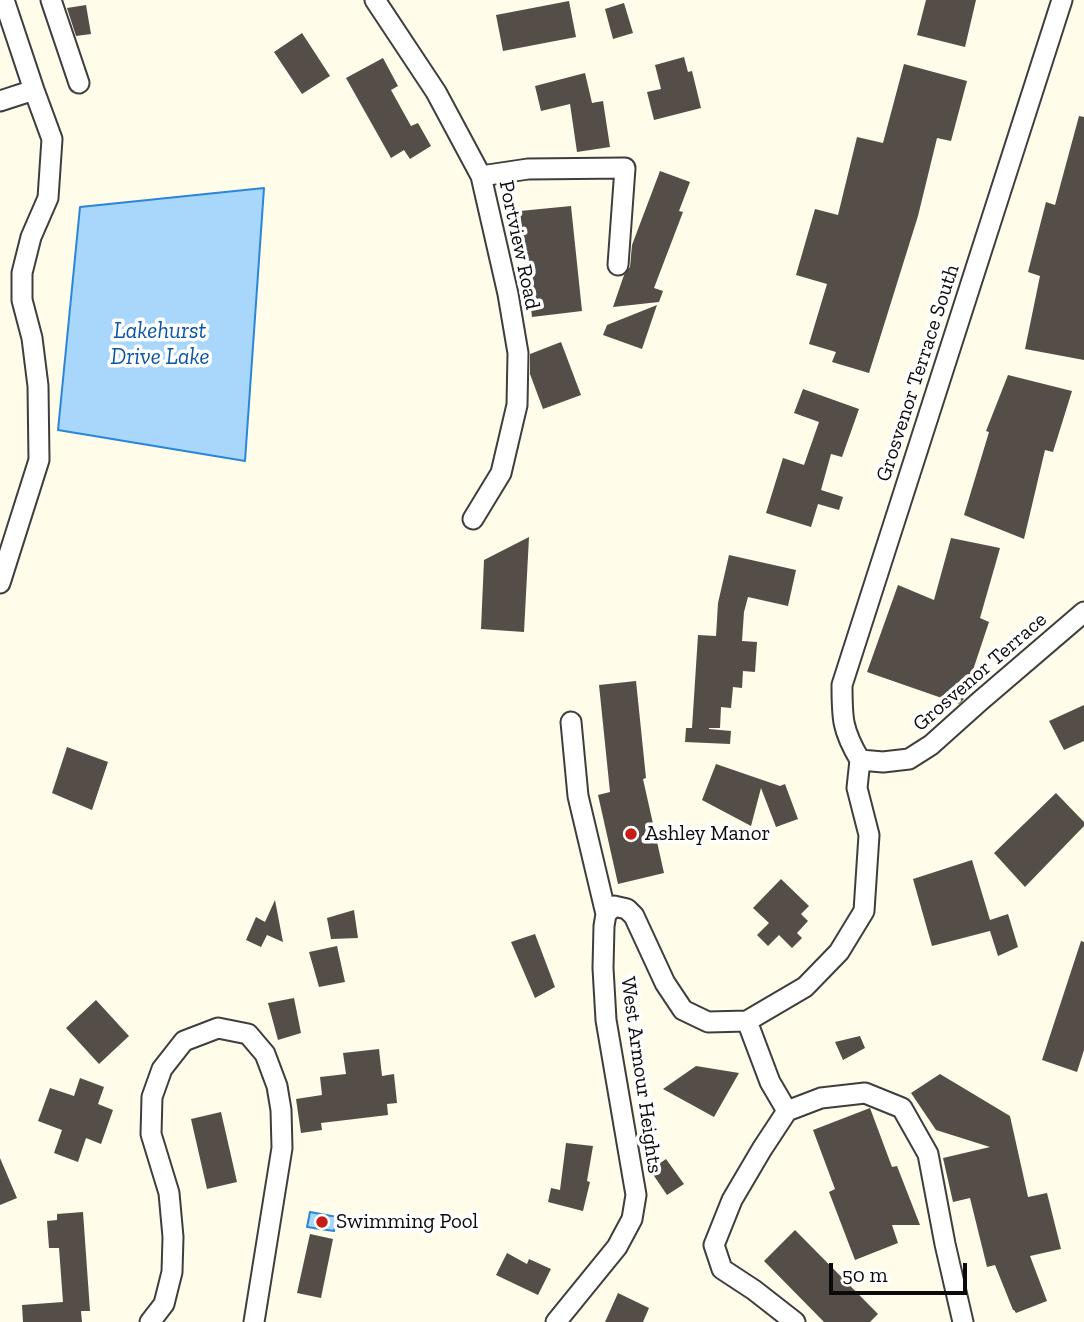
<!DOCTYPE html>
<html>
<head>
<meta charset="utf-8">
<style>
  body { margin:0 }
  #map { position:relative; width:1084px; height:1322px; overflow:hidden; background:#fffce9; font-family:"Zilla Slab",serif }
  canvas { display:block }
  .scale { position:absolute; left:829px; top:1263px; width:138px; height:32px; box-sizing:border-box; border:4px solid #0b0b0b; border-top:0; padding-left:9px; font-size:21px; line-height:24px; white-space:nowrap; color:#0b0b0b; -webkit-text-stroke:5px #fff; paint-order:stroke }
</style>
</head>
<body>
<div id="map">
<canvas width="1084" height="1322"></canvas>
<div class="scale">50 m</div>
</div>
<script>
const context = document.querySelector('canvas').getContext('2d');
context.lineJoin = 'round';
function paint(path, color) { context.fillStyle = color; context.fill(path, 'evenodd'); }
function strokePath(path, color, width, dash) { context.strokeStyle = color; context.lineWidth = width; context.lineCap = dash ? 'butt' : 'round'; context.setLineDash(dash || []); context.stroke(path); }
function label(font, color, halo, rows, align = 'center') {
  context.font = font + ' "Zilla Slab",serif'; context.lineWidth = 7; context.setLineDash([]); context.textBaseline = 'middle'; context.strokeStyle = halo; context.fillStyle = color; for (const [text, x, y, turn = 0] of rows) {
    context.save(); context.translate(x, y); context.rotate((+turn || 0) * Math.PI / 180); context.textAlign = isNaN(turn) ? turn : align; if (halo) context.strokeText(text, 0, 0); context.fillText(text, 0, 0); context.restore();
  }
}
const water = new Path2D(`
  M264,188L245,461L58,430L80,207Z
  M310,1212L337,1217L334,1231L307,1227Z`);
paint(water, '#a9d6fb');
strokePath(water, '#2986d9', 2);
paint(new Path2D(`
  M926,0H976L965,47L917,35Z
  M569,1L576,37L503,51L496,15Z
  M624,3L633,33L613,39L605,9Z
  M86,5L91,34L76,36L67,8Z
  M302,33L330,76L302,94L274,52Z
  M684,57L688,72L692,71L701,108L654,120L647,92L661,89L655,65Z
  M383,58L398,86L391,90L411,126L418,123L431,146L410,159L404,150L391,158L346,78Z
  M904,64L967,81L951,141L937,138L918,216L869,373L832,362L836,352L809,344L827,284L796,275L815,209L838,215L857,137L883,143Z
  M585,73L592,103L603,101L610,147L577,152L570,104L541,111L535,86Z
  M1079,116L1084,117V360L1025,349L1040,276L1028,272L1046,202L1055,205Z
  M660,171L690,182L679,211L683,212L654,288L663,291L659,302L613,307L624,275L630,267L632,245Z
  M571,206L582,311L532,317L520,211Z
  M657,305L642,349L603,335L607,325Z
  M561,342L581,395L543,409L530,374V354Z
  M1008,375L1072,391L1053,452L1045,450L1024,539L964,515L989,432L986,431Z
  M803,389L859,409L842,457L831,454L821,490L843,497L839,510L818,504L811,527L766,513L783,458L804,465L819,422L794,413Z
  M529,537L524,632L481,629L484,560Z
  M951,538L1000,548L980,618L989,622L963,700L959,704L867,672L898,585L934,600Z
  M729,555L796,570L788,606L748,597L744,612L742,641L757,642L755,672L743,671L742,688L733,687L731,708L721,707L720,728H709V729L731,731L730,744L685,742L686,728H692L698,635L716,636L718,603Z
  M636,681L646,778L643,779L664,873L618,884L598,795L610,792L599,685Z
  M1084,705V741L1064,750L1049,721Z
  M67,747L108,762L92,810L52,793Z
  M716,764L780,786L785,784L798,819L776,827L761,788L751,826L702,800Z
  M1056,793L1084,822V826L1025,887L994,853Z
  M972,860L990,920L1008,914L1018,947L998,956L990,931L932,946L913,879Z
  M781,879L809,906L801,914L808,921L797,933L802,938L792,948L779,935L768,946L757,935L769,923L753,908Z
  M275,900L283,942L267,935L261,947L246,940L256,917L265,922Z
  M354,910L358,938L331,939L327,918Z
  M535,934L555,987L535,998L511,942Z
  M1081,941L1084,942V1050L1077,1072L1042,1060Z
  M337,946L345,982L319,987L309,952Z
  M294,998L301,1033L278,1040L268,1003Z
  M96,1000L129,1036L99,1064L66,1028Z
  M860,1036L865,1048L843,1060L835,1042Z
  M379,1049L382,1076L394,1074L397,1103L387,1104L388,1115L321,1123L322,1130L301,1133L296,1099L322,1095L320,1077L346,1074L343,1053Z
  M696,1066L739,1073L714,1117L663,1089Z
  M940,1074L1010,1116L1028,1197L1047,1193L1061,1249L1030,1256L1047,1301L1016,1313L1014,1310H1013L995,1265L987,1267L970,1198L953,1202L943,1158L990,1147L936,1130L911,1093Z
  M80,1078L104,1087L98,1104L113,1110L101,1144L86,1138L78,1162L54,1153L62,1130L38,1121L50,1088L74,1096Z
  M870,1108L892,1167L897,1166L920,1225H892L898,1243L855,1260L829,1192L835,1189L813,1130Z
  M221,1112L237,1182L207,1189L191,1119Z
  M566,1143L593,1146L587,1181L590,1182L583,1211L548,1202L551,1188L560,1190Z
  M0,1158L17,1198L0,1205Z
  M666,1159L684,1184L667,1195L650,1170Z
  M83,1212L90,1311H81L82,1322H23L22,1305L63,1302L59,1248H49L47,1221L57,1220V1214Z
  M795,1230L878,1314L870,1322H824L764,1261Z
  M310,1234L333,1239L321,1298L297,1293Z
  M507,1253L527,1264L529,1259L551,1269L538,1295L496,1275Z
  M618,1293L649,1308L643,1322H605Z`), '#554d47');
const minor = new Path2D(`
  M51,0L79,83
  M375,0L436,92L481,176L508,294L518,353L517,405L501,473L473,519
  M0,101L34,90
  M481,176L528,169L625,168L618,265
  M0,583L39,460L38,386L32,338L22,300V273L31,237L48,198L52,139L34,90L4,0
  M571,722L578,796L606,914
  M860,760C842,730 842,718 842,685L1062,0
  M860,760L883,762L909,759L931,745L979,702L1084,612
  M747,1021L770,1082L787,1111
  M787,1111L821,1098L865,1093L902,1108L928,1154L945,1244L963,1322
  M787,1111L762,1149L732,1200L714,1245L722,1269L754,1290L795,1322
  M150,1322L164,1304L172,1272L173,1237L169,1193L151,1134L152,1097L162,1069L184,1041L218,1028L248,1034L265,1054L277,1086L281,1110L282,1148L254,1322
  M556,1322L617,1247L632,1219L636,1195L606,1020L603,968L604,926L606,914L614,906L627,909L634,916L665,983L683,1010L708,1022L747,1021L805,987L839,952L864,911L869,835L857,788L860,760`);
strokePath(minor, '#3e3e3e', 23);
strokePath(minor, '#fff', 19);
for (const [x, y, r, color] of [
  [631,834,7,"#c61d18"],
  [322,1222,7,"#c61d18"]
]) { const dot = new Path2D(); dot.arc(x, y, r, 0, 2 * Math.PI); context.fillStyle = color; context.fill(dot); strokePath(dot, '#fff', 2.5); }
label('21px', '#0b0b0b', '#fff', [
  ["Portview Road",519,245,78],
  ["Grosvenor Terrace South",918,373,-72],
  ["Grosvenor Terrace",980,672,-41],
  ["West Armour Heights",641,1075,82]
]);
label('21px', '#0b0b0b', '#fff', [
  ["Ashley Manor",645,834],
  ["Swimming Pool",336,1222]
], 'left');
label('italic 23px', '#0b57a6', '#fff', [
  ["Lakehurst",160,331],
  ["Drive Lake",160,357]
]);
</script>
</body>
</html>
